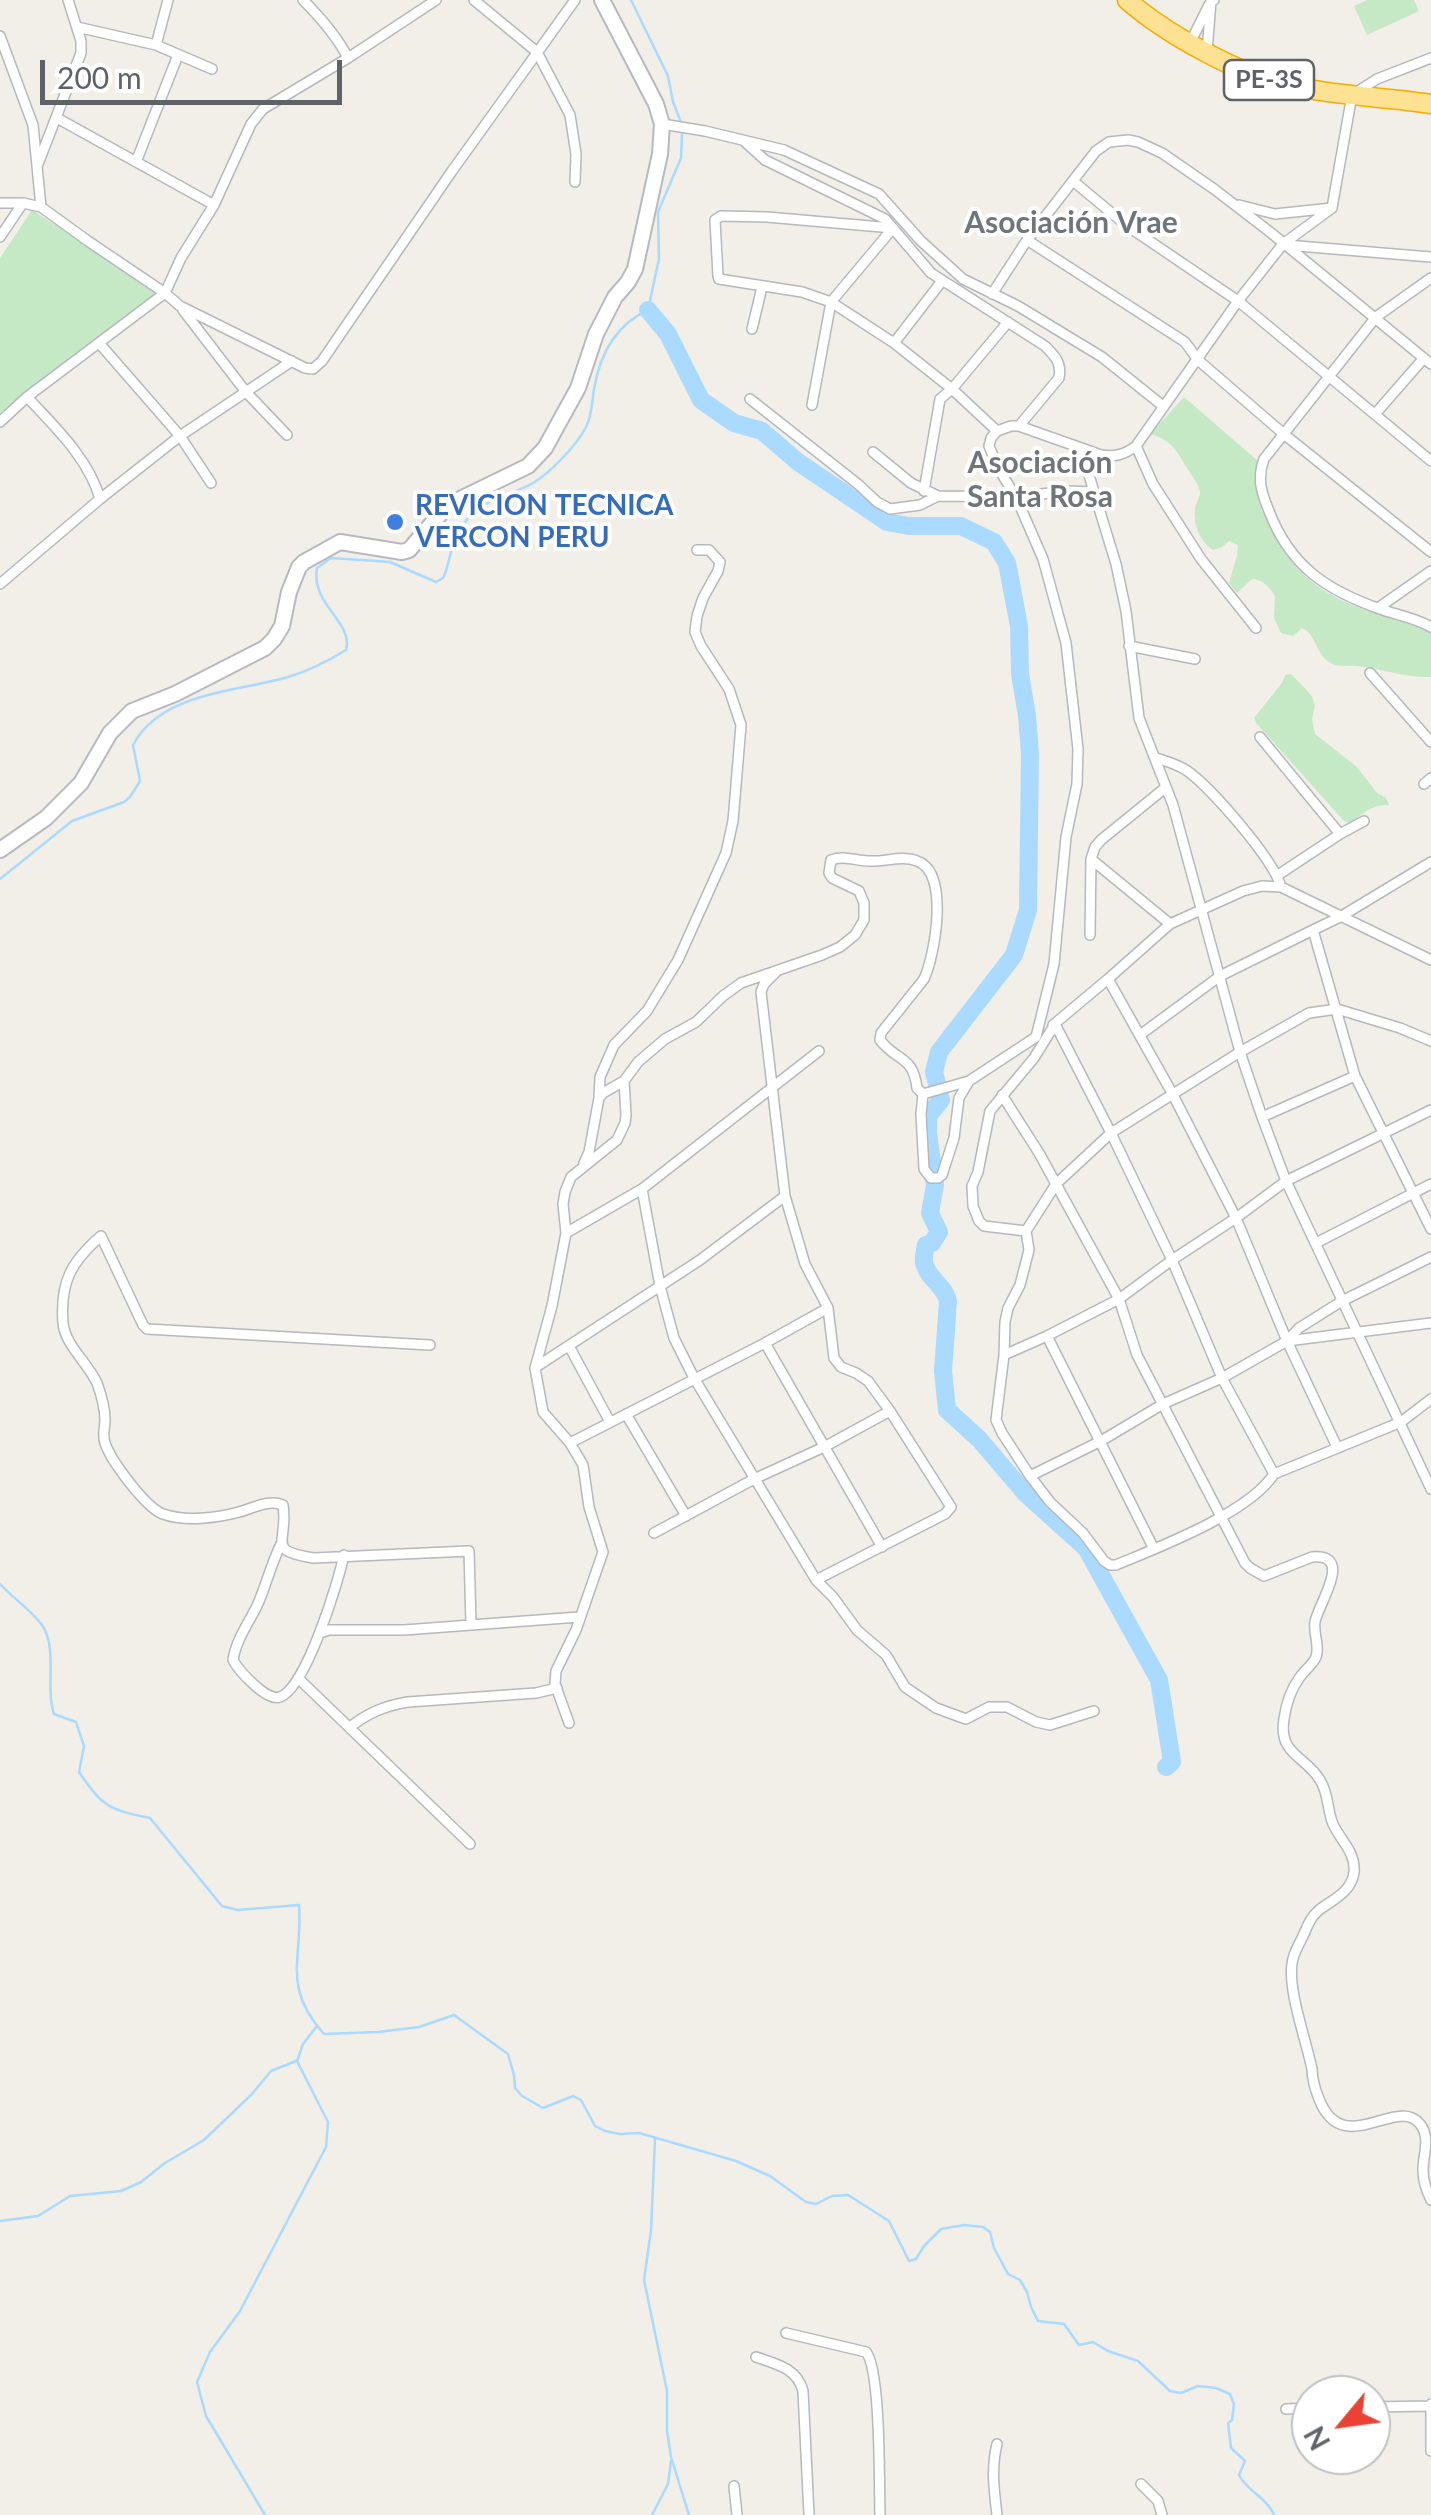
<!DOCTYPE html>
<html>
<head>
<meta charset="utf-8">
<style>
  body { margin:0 }
  #map { position:relative; width:1431px; height:2515px; overflow:hidden; background:#f1efe8; font-family:Lato,sans-serif }
  canvas { display:block }
  .north { position:absolute; left:1291px; top:2375px; width:100px; height:100px; box-sizing:border-box; background:#fff; border:2px solid #bfc1c3; border-radius:50%; rotate:241deg; font-size:28px; font-weight:700; line-height:40px; text-align:center; color:#5f6368 }
  .north::after { content:''; display:block; margin:auto; width:35px; height:45px; background:#ea4335; clip-path:polygon(50% 0,100% 100%,50% 72%,0 100%) }
  .scale { position:absolute; left:40px; top:60px; width:302px; height:45px; box-sizing:border-box; border:5px solid #5f6368; border-top:0; padding-left:12px; font-size:30px; line-height:35px; white-space:nowrap; color:#5f6368; -webkit-text-stroke:8px #fff; paint-order:stroke }
</style>
</head>
<body>
<div id="map">
<canvas width="1431" height="2515"></canvas>
<div class="north">N</div>
<div class="scale">200 m</div>
</div>
<script>
const context = document.querySelector('canvas').getContext('2d');
context.lineJoin = 'round';
function paint(path, color) { context.fillStyle = color; context.fill(path, 'evenodd'); }
function strokePath(path, color, width, dash) { context.strokeStyle = color; context.lineWidth = width; context.lineCap = dash ? 'butt' : 'round'; context.setLineDash(dash || []); context.stroke(path); }
function label(font, color, halo, rows, align = 'center') {
  context.font = font + ' Lato,sans-serif'; context.lineWidth = 8; context.setLineDash([]); context.textBaseline = 'middle'; context.strokeStyle = halo; context.fillStyle = color; for (const [text, x, y, turn = 0] of rows) {
    context.save(); context.translate(x, y); context.rotate((+turn || 0) * Math.PI / 180); context.textAlign = isNaN(turn) ? turn : align; if (halo) context.strokeText(text, 0, 0); context.fillText(text, 0, 0); context.restore();
  }
}
paint(new Path2D(`
  M1367,0H1414L1419,11L1367,35L1354,6Z
  M32,210L158,292L0,413V258Z
  M1184,397L1259,462C1260,475 1260,488 1263,501C1272,554 1314,594 1364,609C1387,616 1410,616 1431,628V677C1406,678 1382,669 1358,666C1351,665 1339,667 1333,664C1316,658 1317,634 1302,628L1293,636L1281,633L1274,618L1275,596C1269,587 1264,580 1252,579L1237,593L1229,583L1237,556L1238,545L1229,541L1222,547L1213,550C1199,541 1193,524 1195,508C1196,503 1200,497 1200,492C1199,484 1193,478 1189,471C1176,451 1174,441 1150,434Z
  M1291,674L1312,696L1315,706L1312,719L1315,734L1357,767L1377,793L1386,798L1389,805C1372,804 1362,814 1350,823L1344,821L1257,724L1254,718L1282,683L1285,675Z`), '#c5e8c5');
strokePath(new Path2D(`
  M631,0L668,76L673,102L682,125
  M0,879L72,821L124,802L130,797L140,781L133,745C161,692 237,692 288,677C309,671 328,661 346,650C354,622 310,604 317,568L331,558L390,562L436,582L443,578C451,562 450,542 461,527C484,496 504,499 533,483C550,473 577,445 586,427C592,416 592,401 594,389C600,354 615,325 648,310L659,259L658,212L681,158L682,133
  M0,1584C13,1598 31,1610 42,1625C58,1648 45,1688 54,1714L76,1722L84,1746L79,1772C102,1807 110,1810 150,1818L222,1906L238,1910L299,1905C303,1959 281,1986 324,2034L378,2032L419,2027L454,2015L508,2054L514,2075L515,2088L522,2096L543,2108L573,2096L581,2100L595,2126L605,2131L620,2134L639,2133L736,2161L770,2176L806,2202L816,2204L832,2196L848,2195L889,2221L909,2261L916,2259L924,2246L941,2229L964,2225L983,2227L990,2232L994,2248L1008,2274L1020,2280L1027,2292L1031,2307L1038,2321L1064,2324L1079,2345L1093,2342L1108,2351L1138,2361L1170,2391L1181,2393L1198,2386L1216,2388L1230,2394L1234,2404L1232,2420L1228,2423L1231,2448L1245,2461L1239,2475C1247,2491 1267,2498 1274,2515
  M655,2138L651,2230L644,2280L667,2391V2431L671,2457L689,2515
  M0,2221L38,2216L70,2196L121,2191L141,2182L165,2163L204,2140L252,2094L271,2071L296,2061
  M265,2515L206,2416L197,2382L210,2352L240,2311L326,2147L328,2122L297,2061L303,2044L317,2026
  M652,2515L668,2484L671,2461`), '#aadaff', 2.5);
strokePath(new Path2D(`
  M648,310L668,334L701,400L734,423L762,431L798,462L887,522L909,526H961L994,542L1007,563L1019,626L1020,674L1027,716L1030,754L1028,910L1014,955L939,1052L934,1072L941,1100L928,1116V1133L935,1185L930,1213L939,1232L932,1243L926,1245C925,1251 923,1257 924,1263C928,1279 945,1286 948,1301L943,1371L947,1410L979,1439L1025,1493L1086,1548L1159,1680L1172,1762L1166,1767`), '#aadaff', 18);
const street = new Path2D(`
  M474,0L537,52L570,115L576,154L575,182
  M77,27L156,45L168,0
  M0,36L33,125L41,207
  M1190,43L1209,5
  M156,45L212,69
  M1207,52L1211,1L1214,0
  M348,58L436,0
  M57,118L214,205
  M662,124L705,131L784,150L879,194L921,241L963,279L1018,306L1102,357L1163,406
  M745,142L765,160L885,219L931,273L1045,346C1055,356 1062,363 1059,378L1019,426
  M136,162L178,55
  M38,164L81,53V41L68,0
  M1073,181L1126,225L1238,301L1431,461
  M0,203H23L41,207L88,241L165,293L180,306L305,368L313,369L322,361L452,171L575,0
  M1239,205L1275,214L1332,208L1352,95L1377,79L1431,58
  M893,228L767,217L721,216L715,220L718,276L719,279L802,292L831,302L894,343L952,389L997,431
  M0,237L23,203
  M1027,240L1185,342L1198,360L1285,435L1431,552
  M1286,245L1431,257
  M1431,278L1376,317L1264,459C1257,478 1261,492 1269,511C1290,566 1326,590 1380,609C1397,615 1416,618 1431,627
  M992,294L1027,240L1096,151L1109,142L1128,140L1138,142L1162,153L1214,189L1270,232L1431,364
  M183,310L246,392L287,435
  M752,329L762,287
  M99,343L180,436L211,483
  M894,343L942,281
  M27,397C55,427 89,459 100,499
  M750,399L859,485L877,502L890,509L920,505L938,496
  M812,405L831,302L893,228
  M1376,413L1424,358
  M0,422L27,397L165,293L181,258L214,205L251,124L263,109L348,58C337,36 320,17 303,0
  M1136,446L1153,484L1201,559L1256,628
  M1081,448L1094,492
  M873,452L911,483L938,496L1016,497L1067,491L1094,492L1116,564L1126,611L1139,718L1173,805L1240,1052L1262,1117L1286,1181L1431,1489
  M924,491L940,399L952,389L1008,322
  M0,584L100,499L180,436L292,361
  M1378,608L1431,571
  M1129,646L1195,659
  M1370,673L1431,742
  M1260,737L1340,834
  M1156,758C1166,761 1177,764 1186,770C1210,786 1274,860 1281,887L1431,960
  M1424,784L1431,778
  M1091,859L1170,924
  M1431,862L1340,917L1313,930L1355,1076L1431,1229
  M1278,875L1340,834L1364,821
  M1281,887L1262,886L1243,891L1170,924L1108,979L1172,1093L1236,1218L1287,1341L1337,1447
  M1090,935L1091,859L1095,847L1101,840L1165,788
  M778,970L764,984L761,992L785,1196L805,1264L828,1308L834,1358L841,1367L856,1373L868,1381L890,1411L951,1507L945,1514L816,1580
  M1053,1025L1108,979
  M1140,1035L1220,976L1313,930
  M1431,1041L1400,1028L1337,1009L1309,1013L1240,1052L1111,1133L1056,1184L1026,1231L1029,1250L1020,1285L1008,1308L1005,1322L1004,1355L996,1420L1002,1433L1030,1476L1050,1502L1083,1533L1104,1561L1110,1565H1116C1159,1547 1249,1513 1274,1474L1401,1422L1431,1399
  M923,1094L969,1081
  M1002,1095L1039,1153L1119,1299L1137,1355L1245,1563L1250,1568L1264,1576L1312,1557C1355,1553 1318,1604 1315,1622C1313,1634 1321,1649 1315,1659C1311,1666 1304,1671 1300,1677C1291,1689 1286,1704 1284,1719C1278,1755 1306,1756 1320,1780C1329,1794 1327,1810 1333,1824C1340,1840 1356,1852 1354,1872C1352,1892 1332,1900 1319,1910C1310,1918 1308,1925 1303,1936C1299,1945 1293,1953 1292,1964C1288,1991 1306,2040 1312,2069C1312,2080 1315,2089 1319,2099C1343,2160 1396,2095 1420,2124C1431,2138 1423,2154 1423,2170C1423,2182 1426,2190 1431,2200
  M599,1098L600,1077L614,1045L647,1011L678,960L726,853L733,821L741,725L729,689L701,646L695,632L697,616L703,598L718,571L720,562L709,550H697
  M1262,1117L1355,1076
  M584,1163L589,1152L599,1098L603,1093L624,1081
  M642,1189L660,1286L674,1338L694,1378L816,1580L833,1597L857,1630L886,1655L905,1687L936,1708L966,1719L989,1707H1007L1036,1722L1050,1725L1094,1711
  M1026,1231L984,1226L979,1221L973,1206L972,1186L978,1172L990,1111L1034,1058L1055,1024L1111,1133L1172,1260L1222,1378L1274,1474
  M566,1233L642,1189L819,1051
  M1316,1243L1431,1184
  M1047,1336L1154,1549
  M1287,1341L1431,1323
  M765,1343L882,1547
  M430,1345L147,1329L143,1325L101,1236C71,1262 60,1282 63,1323C65,1345 88,1363 97,1383C101,1394 105,1408 105,1420C105,1428 102,1435 105,1443C111,1461 146,1508 163,1514C185,1522 217,1518 239,1512C254,1508 268,1499 283,1505C289,1543 264,1550 314,1558L469,1551L471,1624
  M569,1346L610,1422
  M1004,1355L1047,1336L1119,1299L1172,1260L1236,1218L1286,1181L1431,1110
  M536,1367L700,1260L785,1196
  M626,1414L686,1516
  M570,1443L765,1343L828,1308
  M1030,1476L1101,1441L1163,1404L1222,1378L1287,1341L1299,1328L1342,1301L1431,1257
  M654,1533L754,1479L824,1447L890,1411
  M281,1544C271,1564 266,1586 257,1606C248,1624 236,1640 233,1660C239,1671 267,1702 280,1697C306,1688 338,1583 344,1555
  M320,1633L329,1630H404L579,1617
  M298,1678L470,1844
  M569,1723L555,1684L556,1671L576,1630L603,1552L589,1507L583,1465L570,1443L543,1412L535,1368L552,1306L566,1233L563,1204L565,1192L571,1177L617,1140L625,1123L626,1115L624,1081L638,1062L665,1039L696,1022L723,996L741,983L822,955L840,947L855,935L864,920V903L859,891L832,878L829,873L831,860C844,855 856,861 870,861C885,862 902,855 917,861C950,872 935,955 924,979L881,1033L880,1040C897,1062 913,1055 917,1088L923,1094L921,1114L924,1169L931,1178H938L942,1175L954,1138L959,1098L969,1081L1036,1037L1054,964L1066,837L1077,784L1078,749L1066,643L1043,559L1016,497L998,468L989,446L991,438L997,431L1011,426H1019L1101,455C1115,457 1124,455 1136,446L1238,301L1283,244L1332,208
  M350,1727C368,1713 384,1706 408,1702L536,1693L557,1688
  M786,2333L866,2352C881,2370 879,2485 880,2515
  M756,2357C776,2364 797,2368 803,2391L809,2515
  M1431,2404V2451
  M1371,2407L1430,2406
  M1286,2409L1311,2408
  M1141,2484L1158,2501L1162,2515
  M734,2486L737,2515
  M997,2515C994,2490 991,2468 997,2444`);
const secondary = new Path2D(`
  M0,850L46,818L81,783L110,733L132,711L175,694L265,648L274,639L282,626L289,592L299,567L304,562L340,542L402,552L409,550L441,513L456,501L528,466L545,448L578,388L596,334L615,297L628,282L635,269L660,154L662,124L656,104L602,0`);
const highway = new Path2D(`
  M1127,0C1166,34 1241,76 1292,86C1338,96 1385,97 1431,104`);
strokePath(street, '#b5b8bc', 12);
strokePath(secondary, '#b6babf', 18);
strokePath(highway, '#f9ab00', 21);
strokePath(street, '#fff', 9);
strokePath(secondary, '#fff', 14);
strokePath(highway, '#fde293', 18);
for (const [x, y, r, color] of [
  [395,522,10,"#3f7fe0"]
]) { const dot = new Path2D(); dot.arc(x, y, r, 0, 2 * Math.PI); context.fillStyle = color; context.fill(dot); strokePath(dot, '#fff', 4); }
for (const [x, y, w] of [
  [1269,80,90]
]) { const box = new Path2D(); box.roundRect(x - w / 2, y - 20, w, 40, 8); context.fillStyle = '#fff'; context.fill(box); strokePath(box, '#5f6368', 2.5); }
label('bold 25px', '#5f6368', null, [
  ["PE-3S",1269,80]
]);
label('bold 28px', '#366cbe', '#fff', [
  ["REVICION TECNICA",415,506],
  ["VERCON PERU",415,538]
], 'left');
label('bold 30px', '#70757a', '#fff', [
  ["Asociación Vrae",1071,223],
  ["Asociación",1040,463],
  ["Santa Rosa",1040,497]
]);
</script>
</body>
</html>
